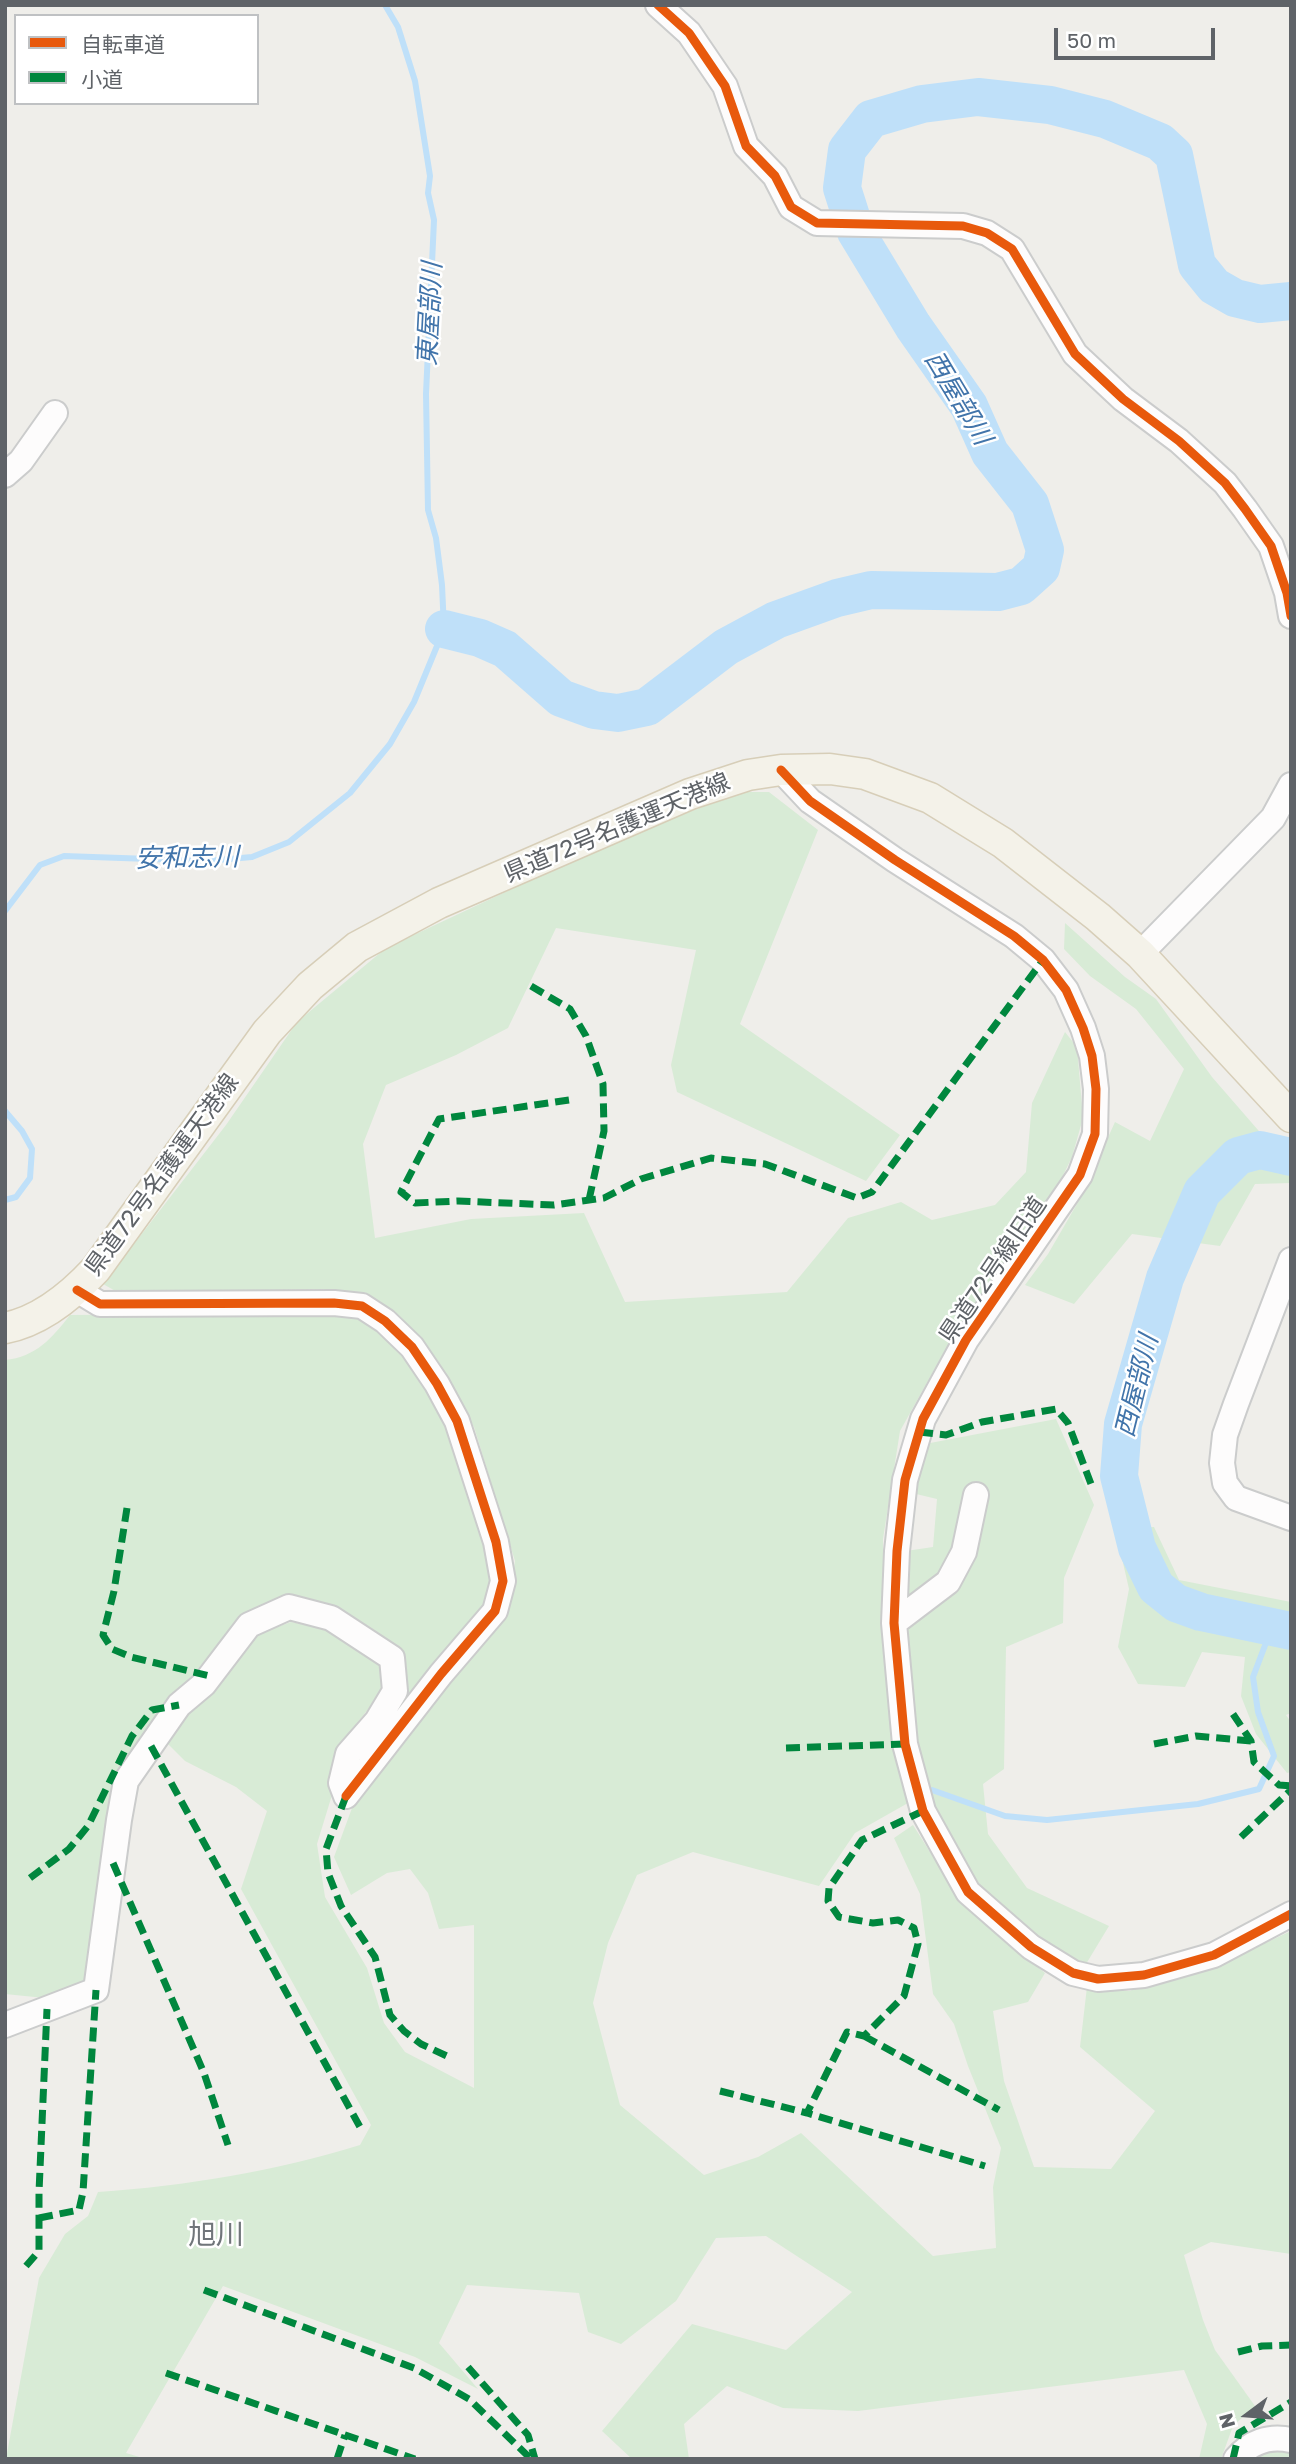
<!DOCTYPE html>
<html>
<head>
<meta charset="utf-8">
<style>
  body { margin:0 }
  #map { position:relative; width:1296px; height:2464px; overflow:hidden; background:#efeeea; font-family:"Golos Text","Noto Sans JP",sans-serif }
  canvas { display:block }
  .frame { position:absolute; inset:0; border:7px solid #5f6368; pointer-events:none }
  .legend { position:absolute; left:14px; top:14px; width:245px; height:91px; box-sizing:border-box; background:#fff; border:2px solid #bfc1c3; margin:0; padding:9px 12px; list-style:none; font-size:21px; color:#5f6368 }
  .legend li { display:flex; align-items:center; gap:14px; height:35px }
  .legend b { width:35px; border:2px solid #bfc1c3 }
  .north { position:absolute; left:1212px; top:2380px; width:70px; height:70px; -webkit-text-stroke:5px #fff; paint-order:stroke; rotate:254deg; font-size:19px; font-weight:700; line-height:28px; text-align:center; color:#5f6368 }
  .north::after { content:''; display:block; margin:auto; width:24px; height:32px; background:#5f6368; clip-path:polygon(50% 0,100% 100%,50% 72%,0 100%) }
  .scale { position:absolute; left:1054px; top:28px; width:161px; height:32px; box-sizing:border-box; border:4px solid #5f6368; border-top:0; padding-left:9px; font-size:21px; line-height:24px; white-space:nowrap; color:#5f6368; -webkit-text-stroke:5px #fff; paint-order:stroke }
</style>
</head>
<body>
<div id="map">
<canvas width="1296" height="2464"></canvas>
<div class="frame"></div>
<ul class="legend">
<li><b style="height:9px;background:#e8590c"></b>自転車道</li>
<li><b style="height:9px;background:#00873e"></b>小道</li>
</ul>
<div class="north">N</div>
<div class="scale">50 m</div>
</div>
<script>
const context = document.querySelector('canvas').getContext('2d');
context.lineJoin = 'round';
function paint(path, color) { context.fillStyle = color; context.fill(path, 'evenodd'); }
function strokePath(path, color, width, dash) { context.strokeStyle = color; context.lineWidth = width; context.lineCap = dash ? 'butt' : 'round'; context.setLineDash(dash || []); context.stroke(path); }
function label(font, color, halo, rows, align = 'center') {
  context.font = font + ' "Golos Text","Noto Sans JP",sans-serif'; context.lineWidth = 5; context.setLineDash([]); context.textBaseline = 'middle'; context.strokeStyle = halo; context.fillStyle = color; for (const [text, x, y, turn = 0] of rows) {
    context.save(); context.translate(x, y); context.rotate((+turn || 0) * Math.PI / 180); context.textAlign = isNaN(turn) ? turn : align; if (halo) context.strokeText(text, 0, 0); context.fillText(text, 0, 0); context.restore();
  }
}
paint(new Path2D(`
  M739,792H769L818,830L740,1024L900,1135L866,1181L677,1092L671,1065L696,950L556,928L508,1028L456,1055L386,1085L363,1144L375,1238L471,1219L584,1213L625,1302L787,1292L848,1218L901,1202L932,1220L995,1205L1026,1172L1032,1103L1065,1032L1077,1047L1083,1118L1072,1157L1045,1212L957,1329L900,1431L883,1539L884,1647L904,1793L908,1803L855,1833L819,1886L693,1852L637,1875L608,1943L593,2003L620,2105L704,2175L758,2157L801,2133L933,2256L996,2248L993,2187L1001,2148L968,2066L954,2024L933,1994L920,1894L894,1838L913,1825L954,1890L972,1913L1045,1973L1028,2002L993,2011L1004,2081L1034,2167L1111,2169L1155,2111L1080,2047L1087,1987L1129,1991L1231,1959L1291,1931V2254L1211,2242L1184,2255L1203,2320L1215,2350L1255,2406L1233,2426L1221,2459H1199L1207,2424L1184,2370L858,2411L783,2408L727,2386L684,2424L689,2459H632L602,2431L692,2324L786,2350L852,2292L766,2236L716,2238L676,2301L621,2344L588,2332L579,2293L467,2285L439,2343L478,2389L415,2357L223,2286L126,2453L146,2459H6L39,2278L65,2234L88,2216L98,2192C186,2186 276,2171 360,2145L371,2125L241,1889L267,1811L236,1787L185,1761L168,1744L188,1711L213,1694L252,1636L291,1622L332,1630L382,1662V1692L341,1743L329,1778L332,1795L317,1844L325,1897L367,1968L384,2023L405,2052L474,2088V1925L439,1929L428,1893L410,1869L387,1873L351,1895L334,1857L352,1808L462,1663L507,1615L515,1561L474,1427L426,1344L367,1299L332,1289L119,1293L103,1284L226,1125L297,1022L386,948L597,849Z
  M1065,923L1125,977L1156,999L1212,1077L1291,1168V1183L1255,1184L1220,1246L1132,1234L1074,1304L1025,1285L1048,1254L1081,1197L1115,1122L1150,1141L1184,1069L1136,1009L1090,976L1064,949Z
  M353,1313L403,1348L449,1424L484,1539L491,1578L488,1603L349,1781L401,1653L339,1609L296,1597L225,1637L186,1683L140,1745L87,1981L45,1998L5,1994V1360C36,1357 52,1338 70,1315Z
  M1056,1419L1094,1505L1064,1578L1063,1623L1006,1647L1004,1769L983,1784L988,1834L1027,1888L1109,1926L1083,1969L1032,1936L978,1886L935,1810L918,1747L906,1661V1551L933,1547L937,1499L912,1493L925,1444Z
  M1154,1527L1179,1580L1291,1602V1713L1286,1715L1291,1722V1772L1287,1773L1256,1734L1241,1696L1245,1657L1202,1652L1185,1687L1138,1684L1118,1647L1129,1589L1115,1528Z
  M1269,2449L1291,2453V2459H1251Z`), '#d8ebd6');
strokePath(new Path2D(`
  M5,911L40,865L64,856L207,861L252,857L289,842L350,793L390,744L414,702L444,629L442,585L436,538L428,510L426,394L434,220L428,193L430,176L415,81L398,27L385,5
  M5,1111L22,1131L32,1149L30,1178L16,1197L5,1200
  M932,1790L1005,1816L1047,1820L1198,1804L1259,1789L1274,1756L1258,1712L1253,1677L1272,1627`), '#bfe0f9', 6);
strokePath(new Path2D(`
  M444,629L480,638L505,649L561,698L594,710L618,713L647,707L726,647L776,620L837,598L871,590L998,592L1021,586L1041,568L1045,550L1030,504L990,453L969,406L913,326L856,232L842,188L847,150L871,119L922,104L978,97L1050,105L1105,119L1160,142L1174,155L1197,265L1214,286L1235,298L1260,304L1291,301
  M1291,1157L1260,1150L1238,1156L1202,1192L1165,1278L1123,1424L1119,1476L1137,1548L1156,1587L1176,1603L1201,1612L1291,1631`), '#bfe0f9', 38);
const minor = new Path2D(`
  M658,5L689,33L725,86L746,146L775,176L791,207L817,223L963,226L987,233L1012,249L1075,354L1123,399L1179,441L1225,483L1245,509L1271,546L1287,593L1291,616
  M5,475L21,461L55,413
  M781,770L810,801L895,860L1014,936L1043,960L1066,990L1083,1028L1092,1056L1096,1089L1095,1134L1080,1175L966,1340L923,1419L905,1480L897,1551L894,1623L905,1744L923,1811L968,1892L1031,1947L1073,1973L1098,1979L1144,1975L1214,1955L1291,1914
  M1140,954L1273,818L1291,785
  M1291,1260L1236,1404L1225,1435L1222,1463L1225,1483L1236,1498L1291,1518
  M77,1290L100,1304L334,1303L362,1306L385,1321L412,1347L437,1384L457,1421L496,1542L503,1581L495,1611L441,1674L346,1796
  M894,1623L948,1582L964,1552L976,1495
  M5,2025L96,1990L119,1820L126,1781L179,1705L204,1684L249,1625L289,1607L331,1618L392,1658L395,1691L377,1721L348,1754L341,1783L346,1796
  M1236,2459C1250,2442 1269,2435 1291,2440`);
const major = new Path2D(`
  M5,1328C41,1321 72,1295 96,1269L267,1032L310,986L357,947L439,903L690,794L748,775L781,770L830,769L865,774L930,798L1003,843L1098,917L1140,954L1291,1117`);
strokePath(minor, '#cbcccc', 28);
strokePath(major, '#d7ceb8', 33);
strokePath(minor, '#fdfcfc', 24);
strokePath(major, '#f4f2e9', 30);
strokePath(new Path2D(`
  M531,986L570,1009L586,1036L603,1084L604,1131L589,1200
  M569,1100L439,1119L401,1192L415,1203L458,1201L554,1205L604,1198L641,1179L711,1158L765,1164L857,1198L872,1192L1043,960
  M919,1432L946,1435L982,1422L1056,1409L1068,1423L1091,1484
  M127,1508L114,1591L103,1635L112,1649L131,1657L210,1676
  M1233,1714L1251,1741L1254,1762L1279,1785L1291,1786
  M1154,1744L1196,1736L1251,1741
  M151,1746L360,2127
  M786,1748L905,1744
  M346,1796L326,1849L328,1873L341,1906L375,1957L390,2015L404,2031L421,2044L447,2056
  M923,1811L862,1840L829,1888L828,1901L839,1917L873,1923L898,1920L914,1928L918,1944L904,1996L864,2036L847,2032L807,2113L985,2166
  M1241,1837L1291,1790
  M113,1863L204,2073L228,2145
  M30,1878L69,1849L88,1826L132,1736L152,1710L179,1705
  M864,2036L999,2110
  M720,2091L807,2113
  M39,2218L79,2210L83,2192L96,1990
  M26,2266L39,2251V2192L47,2009
  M204,2290L414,2368L469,2399L531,2459
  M1238,2352L1262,2346L1291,2345
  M468,2367L528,2435L535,2459
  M166,2373L415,2459
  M337,2459L345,2435
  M1233,2459L1239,2433L1291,2402`), '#00873e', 7, [14, 7]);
strokePath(new Path2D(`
  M658,5L689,33L725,86L746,146L775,176L791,207L817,223L963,226L987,233L1012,249L1075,354L1123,399L1179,441L1225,483L1245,509L1271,546L1287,593L1291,616
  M781,770L810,801L895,860L1014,936L1043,960L1066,990L1083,1028L1092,1056L1096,1089L1095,1134L1080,1175L966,1340L923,1419L905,1480L897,1551L894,1623L905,1744L923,1811L968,1892L1031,1947L1073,1973L1098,1979L1144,1975L1214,1955L1291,1914
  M77,1290L100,1304L334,1303L362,1306L385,1321L412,1347L437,1384L457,1421L496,1542L503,1581L495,1611L441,1674L346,1796`), '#e8590c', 9);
label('24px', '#5f6368', '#fff', [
  ["県道72号名護運天港線",617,828,-23],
  ["県道72号名護運天港線",162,1175,-54],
  ["県道72号線旧道",993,1270,-56]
]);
label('italic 26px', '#4174aa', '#fff', [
  ["東屋部川",430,314,-87],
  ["西屋部川",958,398,59],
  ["安和志川",187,858,-1],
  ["西屋部川",1137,1386,-76]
]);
label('28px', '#70757a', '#fff', [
  ["旭川",216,2235]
]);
</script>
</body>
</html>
